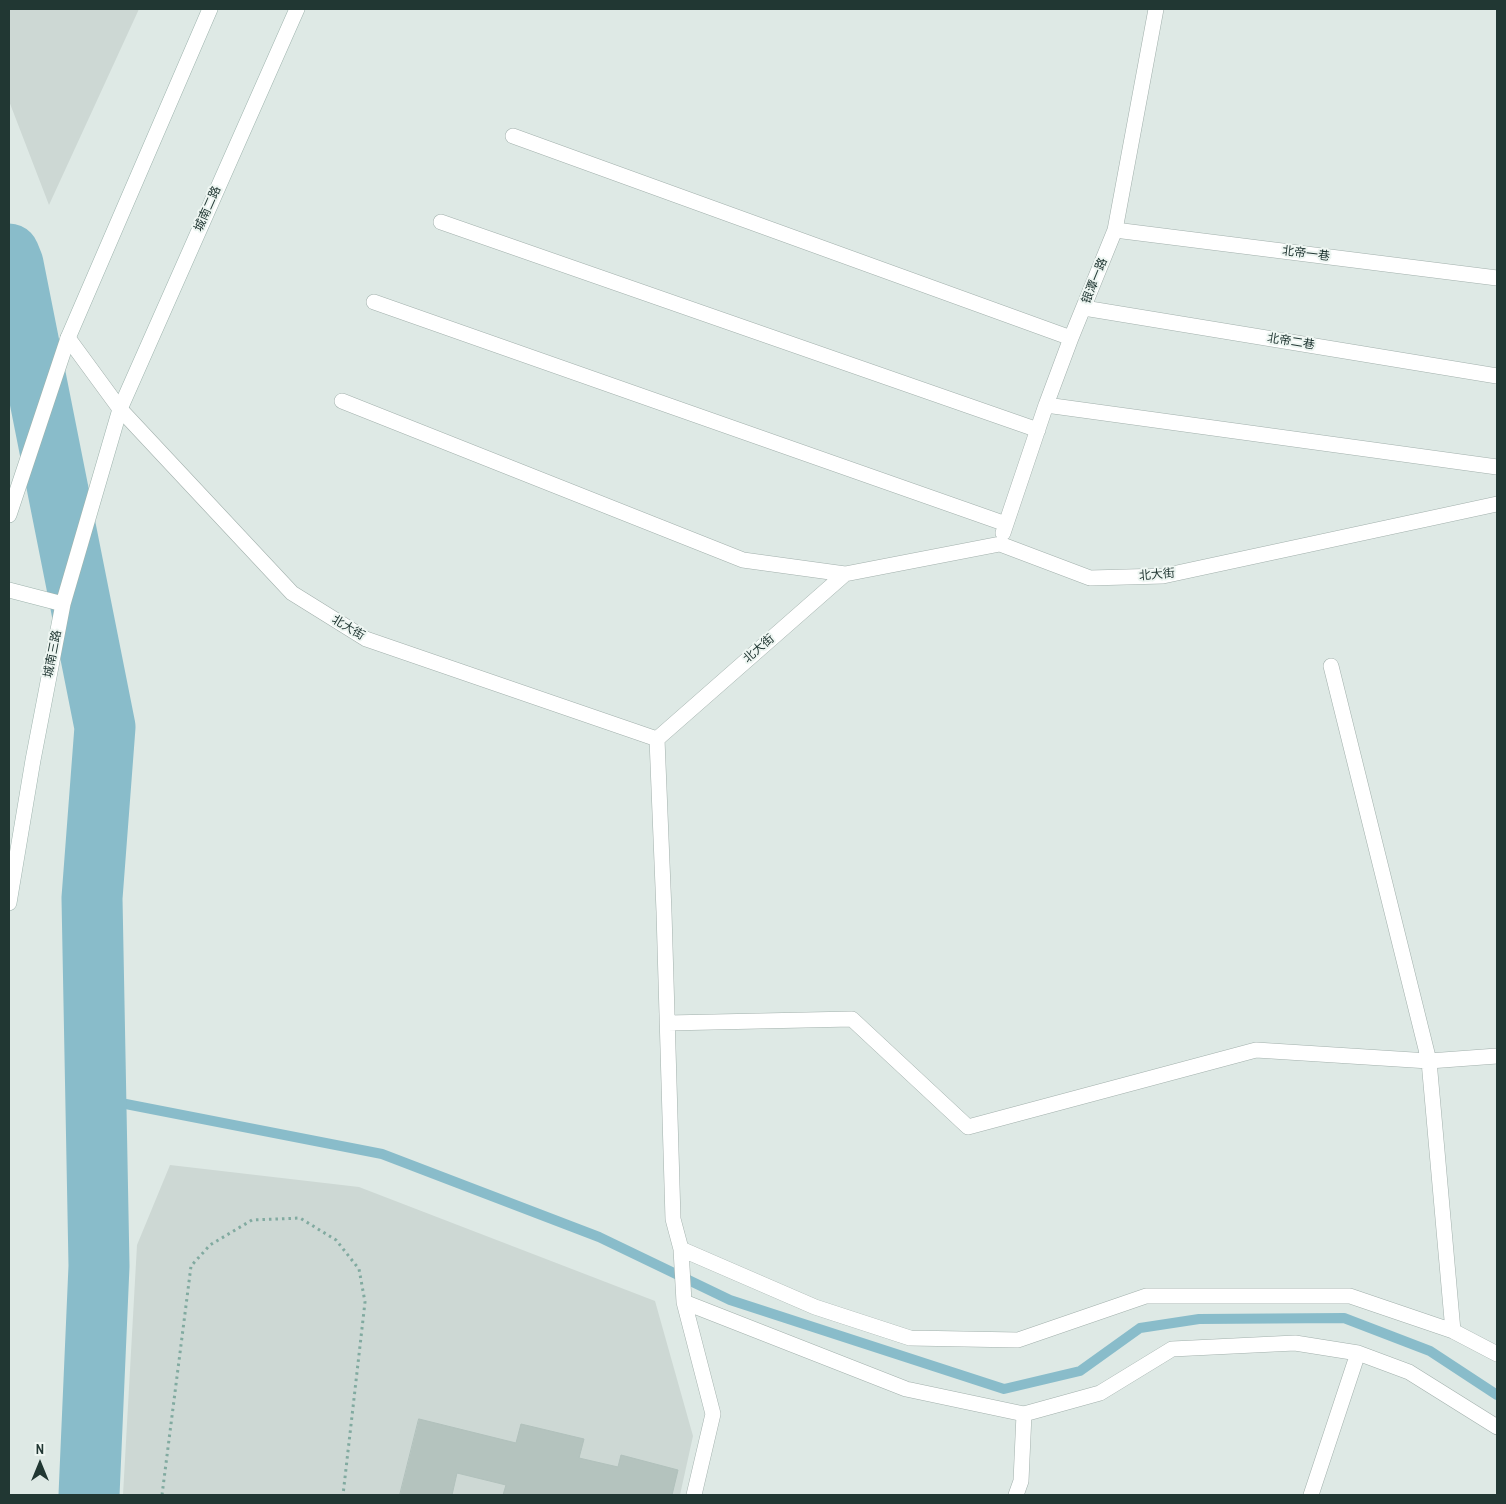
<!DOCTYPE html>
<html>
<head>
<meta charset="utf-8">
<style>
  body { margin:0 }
  #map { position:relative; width:1506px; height:1504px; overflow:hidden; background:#dee9e5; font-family:"Archivo Narrow",sans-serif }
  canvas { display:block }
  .frame { position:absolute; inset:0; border:10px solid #213733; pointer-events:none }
  .north { position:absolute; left:15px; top:1439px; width:50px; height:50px; -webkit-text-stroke:4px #eef6f2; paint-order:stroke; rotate:0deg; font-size:14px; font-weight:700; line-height:20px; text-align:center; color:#213733 }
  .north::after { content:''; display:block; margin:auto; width:18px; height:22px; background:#213733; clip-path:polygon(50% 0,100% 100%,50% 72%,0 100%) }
</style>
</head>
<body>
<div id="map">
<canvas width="1506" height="1504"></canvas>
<div class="frame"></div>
<div class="north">N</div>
</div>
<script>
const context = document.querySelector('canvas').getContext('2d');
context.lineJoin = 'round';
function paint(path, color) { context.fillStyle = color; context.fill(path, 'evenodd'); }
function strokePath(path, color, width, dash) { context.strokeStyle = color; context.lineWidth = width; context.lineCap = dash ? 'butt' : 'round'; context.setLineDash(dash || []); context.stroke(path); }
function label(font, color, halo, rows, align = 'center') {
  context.font = font + ' "Archivo Narrow","Noto Sans SC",sans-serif'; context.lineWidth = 4; context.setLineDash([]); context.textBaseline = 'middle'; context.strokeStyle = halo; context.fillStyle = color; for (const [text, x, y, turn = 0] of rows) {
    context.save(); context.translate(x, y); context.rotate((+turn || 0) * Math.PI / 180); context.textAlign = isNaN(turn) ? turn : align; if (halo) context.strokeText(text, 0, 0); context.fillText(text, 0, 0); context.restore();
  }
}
paint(new Path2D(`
  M9,9H139L49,205L9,101Z
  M170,1165L359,1187L655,1301L693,1436L680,1495H123L137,1245Z`), '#cdd8d4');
strokePath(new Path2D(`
  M95,1098L382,1154L599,1237L730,1300L1004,1389L1080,1371L1140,1328L1199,1319L1344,1318L1430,1351L1497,1395`), '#89bcca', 10);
strokePath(new Path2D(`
  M9,254L13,264L105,727L92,898L99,1266L89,1495`), '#89bcca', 61);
const building = new Path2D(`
  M419,1419L516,1443L521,1424L584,1439L579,1458L618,1467L621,1455L678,1470L672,1495H503L506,1485L457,1473L452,1495H400Z`);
paint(building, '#b4c3be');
strokePath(building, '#b1c1bc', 1);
const street = new Path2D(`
  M513,136L1071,338
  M441,222L1038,430
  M1115,230L1497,278
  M374,302L1006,524
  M1084,308L1497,376
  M68,338L120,409L292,593L366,639L657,739L845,574L1000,544L1090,578L1163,576L1497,504
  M342,401L743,560L845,574
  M1046,405L1497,467
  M1003,533L1046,405L1071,338L1115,230L1156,9
  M1331,666L1429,1061L1453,1331
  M657,739L664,912L673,1219L681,1249L684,1302L713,1414L694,1495
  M668,1023L852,1019L968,1127L1256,1050L1429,1061L1497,1056
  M681,1249L815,1307L910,1338L1018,1340L1146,1296H1350L1453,1331L1497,1354
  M684,1302L906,1389L1024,1414L1100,1393L1172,1349L1295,1343L1358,1353L1409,1372L1497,1427
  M1016,1495L1021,1481L1024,1414
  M1311,1495L1358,1353`);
const secondary = new Path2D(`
  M9,515L68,338L210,9
  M9,590L63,604
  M9,903L33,760L63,604L120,409L297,9`);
strokePath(street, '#a2b0ac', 16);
strokePath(secondary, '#9eb3ad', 16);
strokePath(new Path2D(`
  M162,1495L191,1266L210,1245L252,1220L300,1218L336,1240L359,1269L365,1302L343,1495`), '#81aaa0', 3, [2.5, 4]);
strokePath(street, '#fff', 15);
strokePath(secondary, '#fff', 15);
label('12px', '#213733', '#eef6f2', [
  ["城南二路",208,209,-66],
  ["北帝一巷",1306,254,7],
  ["银潭一路",1095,281,-68],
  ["北帝二巷",1291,342,9],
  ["北大街",1157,575,-5],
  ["北大街",348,628,31],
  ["北大街",759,649,-41],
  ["城南三路",53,654,-79]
]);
</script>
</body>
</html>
